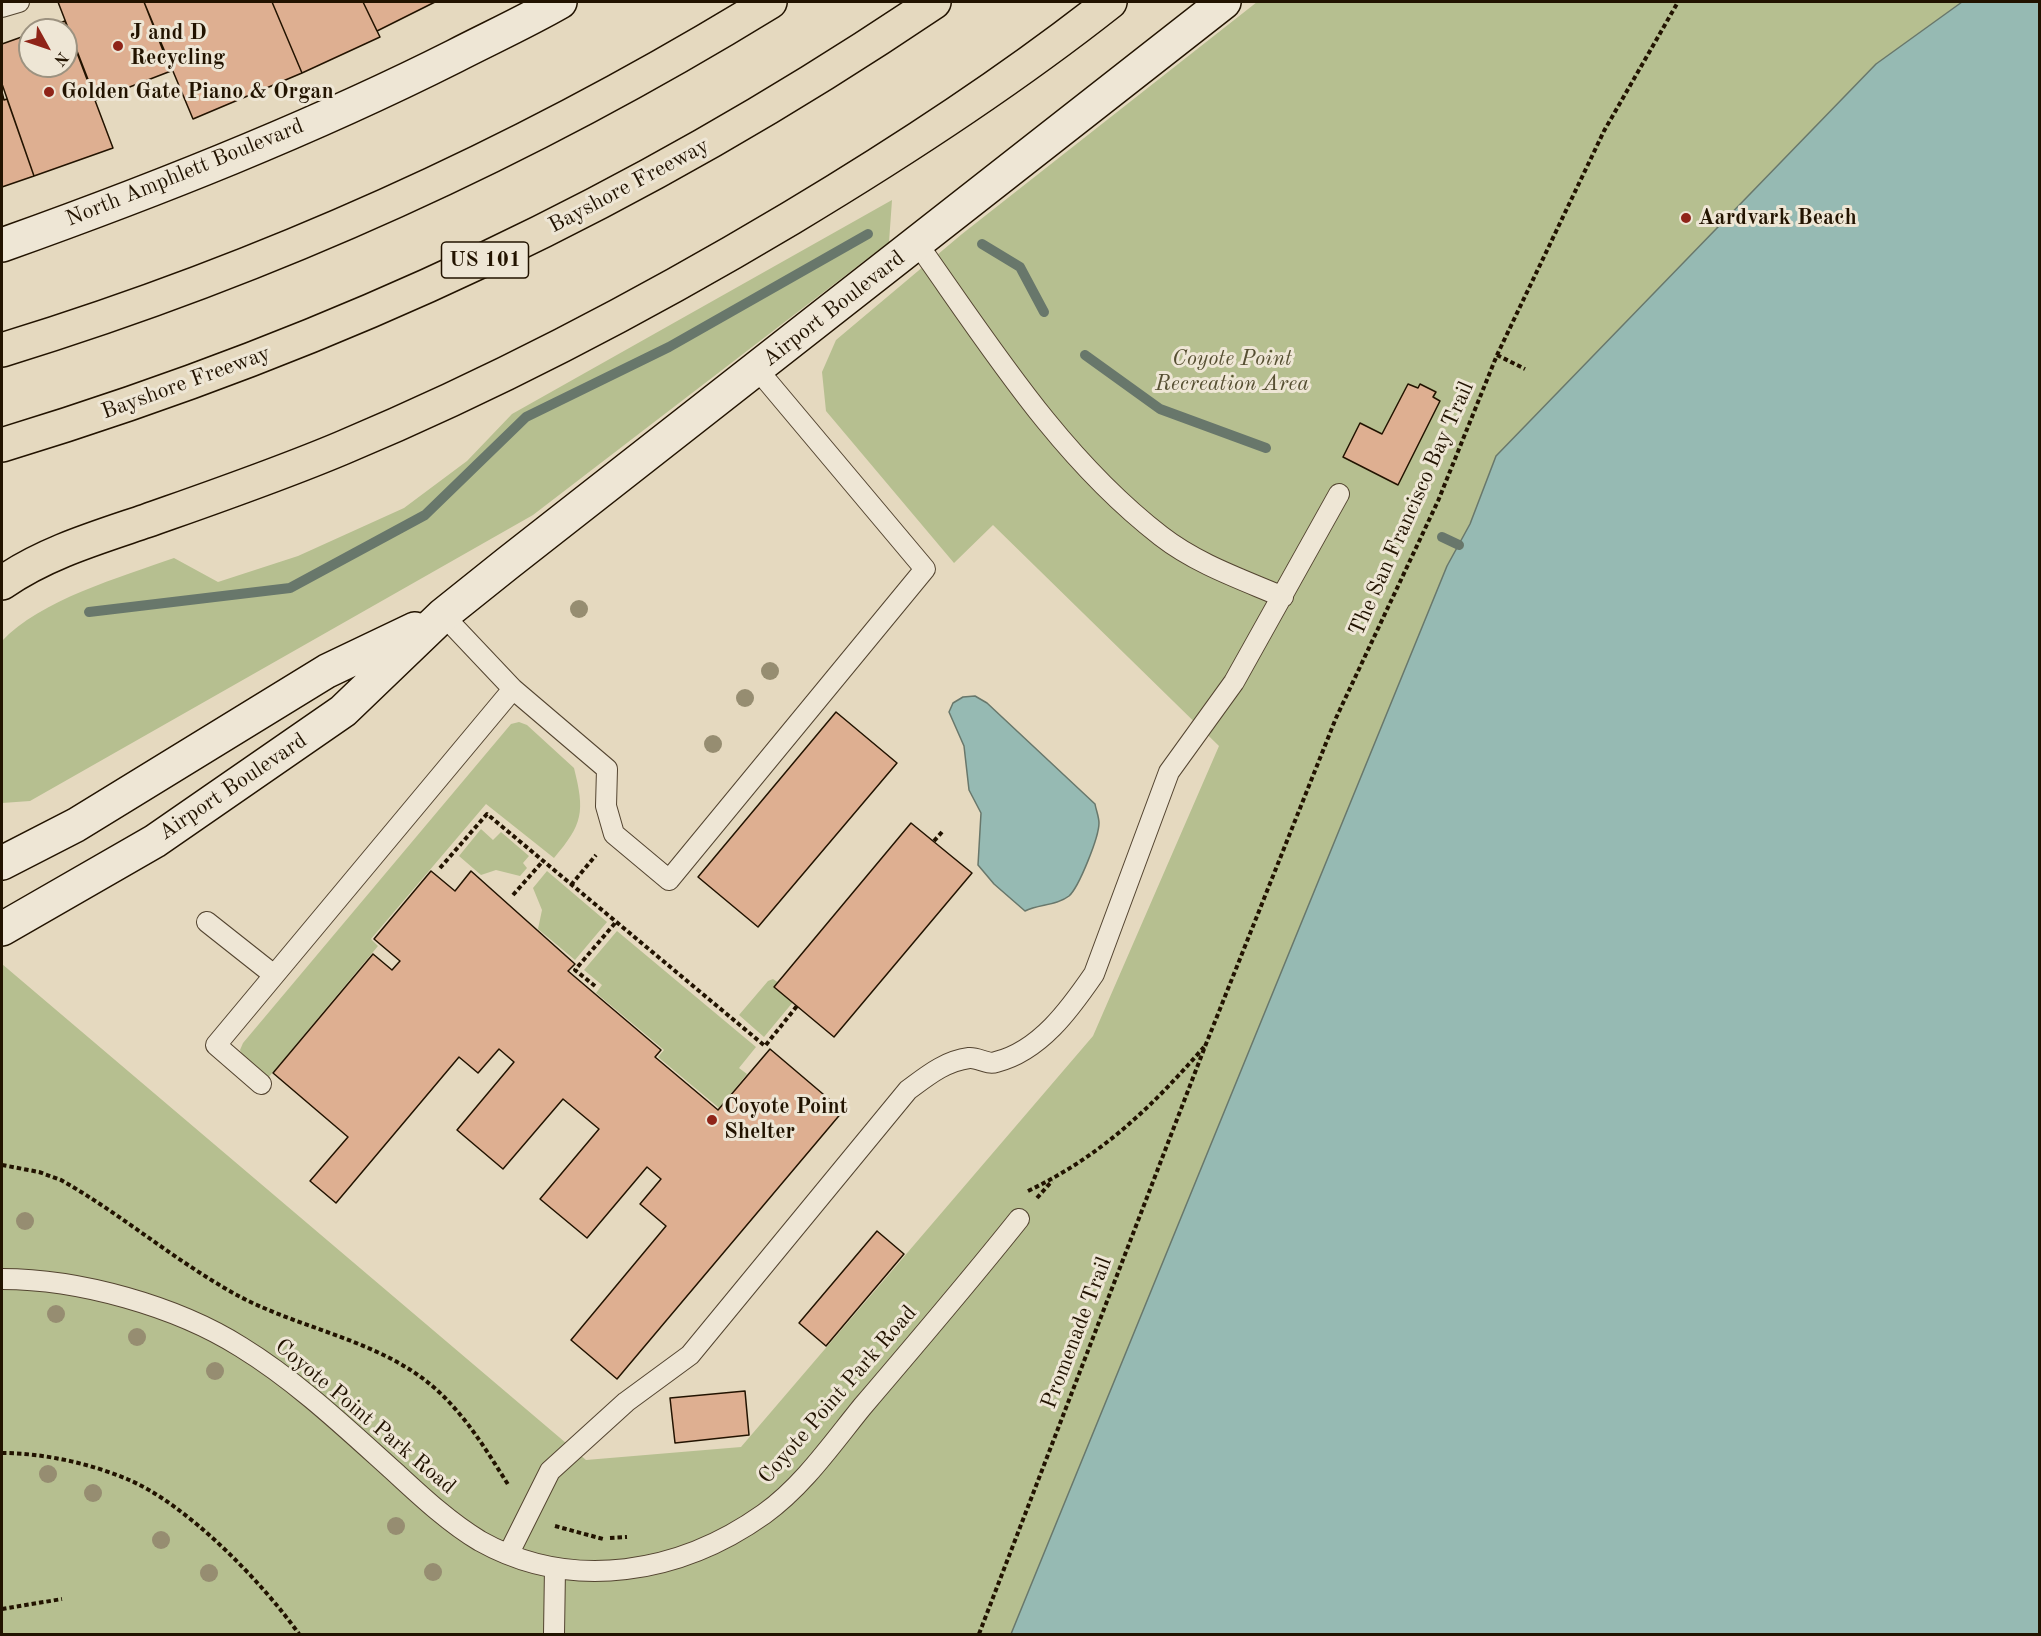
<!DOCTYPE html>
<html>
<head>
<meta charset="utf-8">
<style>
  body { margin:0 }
  #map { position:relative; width:2041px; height:1636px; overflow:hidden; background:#e5d9bf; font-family:"Old Standard TT",serif }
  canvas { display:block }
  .frame { position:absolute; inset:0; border:3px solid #221300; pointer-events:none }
  .north { position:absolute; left:18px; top:18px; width:60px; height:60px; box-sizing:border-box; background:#eee6d5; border:2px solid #9c9280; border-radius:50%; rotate:130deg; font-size:16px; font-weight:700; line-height:24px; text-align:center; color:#221300 }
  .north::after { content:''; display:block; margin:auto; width:21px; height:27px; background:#8f2418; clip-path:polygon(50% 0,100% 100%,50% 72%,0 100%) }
</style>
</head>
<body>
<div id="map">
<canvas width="2041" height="1636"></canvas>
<div class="frame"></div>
<div class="north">N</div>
</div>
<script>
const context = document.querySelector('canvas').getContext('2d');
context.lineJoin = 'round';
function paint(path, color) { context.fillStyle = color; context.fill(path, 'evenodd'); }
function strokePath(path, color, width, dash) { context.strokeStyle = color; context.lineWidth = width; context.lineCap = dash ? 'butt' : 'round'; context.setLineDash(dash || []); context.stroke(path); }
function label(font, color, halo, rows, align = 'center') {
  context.font = font + ' "Old Standard TT",serif'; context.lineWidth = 6; context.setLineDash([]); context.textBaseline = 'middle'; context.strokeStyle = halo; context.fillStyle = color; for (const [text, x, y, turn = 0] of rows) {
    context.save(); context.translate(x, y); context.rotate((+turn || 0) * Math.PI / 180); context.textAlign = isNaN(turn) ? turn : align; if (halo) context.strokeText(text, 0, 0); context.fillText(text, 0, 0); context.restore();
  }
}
paint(new Path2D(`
  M1257,2H1962L1876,64L1496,456L1470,524L1447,566L1011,1634H2V964L586,1460L741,1447L1093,1036L1219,746L993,525L954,563L826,411L822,372L836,340L962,234Z
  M892,200L889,242L533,515L30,801L2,803V641C40,600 121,577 174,558L218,582L298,556L404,508L467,461L512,414Z
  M519,722L527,725L574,768C585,812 583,824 554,858L486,804L371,939L378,946L268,1078L242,1055L240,1050L243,1043L511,724Z
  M481,829L493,840L501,832L529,856L523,863L527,868L520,876L496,870L481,875L459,856Z
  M547,871L607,922L575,960L538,929L542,910L533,888Z
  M617,931L756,1047L739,1068L747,1074L719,1108L658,1057L664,1050L596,993L602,985L584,970Z
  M773,979L798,996L764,1037L739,1015L768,981Z`), '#b6bf90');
const water = new Path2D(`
  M1962,2H2040L2039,1634H1011L1447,566L1470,524L1496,456L1876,64Z
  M975,696L987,703L1095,804C1096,810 1099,817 1099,823C1099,837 1079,887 1069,896C1056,906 1039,904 1025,911L994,884L978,865L981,813L969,790L964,746L949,712L953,703L963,697Z`);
paint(water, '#96bab3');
strokePath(water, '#68776b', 1.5);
strokePath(new Path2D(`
  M982,244L1020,267L1044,312
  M1085,355L1160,409L1266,448
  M1442,537L1459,545
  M89,612L290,588L425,515L526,417L669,347L868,234`), '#68776b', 10);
const building = new Path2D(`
  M58,2H144L171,71L96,100Z
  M144,2H272L302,73L193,119Z
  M272,2H363L380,37L302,73Z
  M363,2H435L377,31Z
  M65,21L113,148L34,176L2,84V44L30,34V66H66V30H41Z
  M2,92L4,100L7,99L34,176L2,187Z
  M1408,384L1418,388L1420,384L1436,392L1433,397L1440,401L1398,485L1343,457L1360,423L1382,434Z
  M836,712L897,763L758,927L698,877Z
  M911,823L972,873L834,1037L774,987Z
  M431,871L455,891L471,871L575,964L568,971L661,1050L655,1057L718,1110L770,1049L843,1111L617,1379L571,1340L666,1226L640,1204L661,1179L647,1167L587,1238L540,1199L599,1129L563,1099L503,1169L457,1130L514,1062L499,1049L478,1073L459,1057L336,1203L310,1181L348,1137L273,1073L373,954L392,970L400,961L374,939Z
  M877,1231L904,1254L826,1346L799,1323Z
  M745,1391L749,1435L675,1443L670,1398Z`);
paint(building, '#deaf91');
strokePath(building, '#221300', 1.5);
const lane = new Path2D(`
  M2,7L19,2
  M917,243C990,346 1060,458 1161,536C1197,564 1241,579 1283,597
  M443,615L513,689L607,769L606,806L614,834L669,880L925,569L757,369
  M207,922L274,975
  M261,1084L216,1045L513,689
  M2,1279C79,1279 176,1306 241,1347C298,1382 348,1430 397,1474C423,1498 450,1523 480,1541C573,1593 681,1573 764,1514C803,1486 832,1444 862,1407C915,1345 968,1283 1019,1219
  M509,1553L550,1471L626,1402L690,1355L908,1090C927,1076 945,1061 969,1058C978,1057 987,1065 996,1062C1040,1051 1070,1009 1094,974L1169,772L1234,682L1339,494
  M554,1634L555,1568`);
const secondary = new Path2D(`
  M2,245C156,190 308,130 455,56C490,38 527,21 560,2
  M2,863L76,825L327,671L415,629
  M2,929L155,841L343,711L443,615L508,563L1224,2`);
const highway = new Path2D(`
  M2,350C272,267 529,150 770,2
  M2,445C340,342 641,200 934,2
  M2,583C45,553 96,538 146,521C211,498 278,475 342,448C497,383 647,304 791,218C901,152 1010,81 1110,2`);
strokePath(lane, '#534430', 22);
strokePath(secondary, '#221300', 36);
strokePath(highway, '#221300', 36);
strokePath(new Path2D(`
  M1497,355L1525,369
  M934,841L942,832
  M440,868L487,814L765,1046L797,1006
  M571,885L596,855
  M513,895L543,861
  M595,986L575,970L616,922
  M2,1165L39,1172L61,1180C121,1214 174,1260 235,1294C300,1330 384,1340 439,1392C468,1419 488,1453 509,1486
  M1028,1191C1101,1156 1151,1108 1204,1047
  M1037,1198L1052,1181
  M2,1453C42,1453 89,1463 127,1479C187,1504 262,1582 299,1634
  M555,1526L603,1539
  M610,1538L627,1537
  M2,1609L62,1599
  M979,1634L1206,1044L1336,718L1438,501L1497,355L1604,131L1678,2`), '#221300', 4, [4.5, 3]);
strokePath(lane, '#eee6d5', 20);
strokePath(secondary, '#eee6d5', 33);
strokePath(highway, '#e5d9bf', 33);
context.fillStyle = '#968d71';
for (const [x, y] of [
  [579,609],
  [770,671],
  [745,698],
  [713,744],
  [25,1221],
  [56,1314],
  [137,1337],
  [215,1371],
  [48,1474],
  [93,1493],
  [396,1526],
  [161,1540],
  [433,1572],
  [209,1573]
]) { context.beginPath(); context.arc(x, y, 9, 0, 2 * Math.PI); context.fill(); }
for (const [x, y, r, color] of [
  [118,46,6,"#8f2418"],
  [49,92,6,"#8f2418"],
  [1686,218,6,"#8f2418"],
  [712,1120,6,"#8f2418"]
]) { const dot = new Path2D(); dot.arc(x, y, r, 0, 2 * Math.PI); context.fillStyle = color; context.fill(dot); strokePath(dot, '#eee6d5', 2); }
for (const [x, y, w] of [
  [485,260,87]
]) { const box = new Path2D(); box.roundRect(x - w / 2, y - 18, w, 36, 4.5); context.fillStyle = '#eee6d5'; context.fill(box); strokePath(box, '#221300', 1.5); }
label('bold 21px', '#221300', null, [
  ["US 101",485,260]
]);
label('bold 22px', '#221300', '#eee6d5', [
  ["J and D",130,33],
  ["Recycling",130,58],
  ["Golden Gate Piano & Organ",61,92],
  ["Aardvark Beach",1698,218],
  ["Coyote Point",724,1107],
  ["Shelter",724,1132]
], 'left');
label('22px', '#221300', '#eee6d5', [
  ["North Amphlett Boulevard",185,173,-22],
  ["Bayshore Freeway",629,186,-28],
  ["Airport Boulevard",834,309,-38],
  ["Bayshore Freeway",186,383,-20],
  ["The San Francisco Bay Trail",1412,509,-66],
  ["Airport Boulevard",233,787,-34],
  ["Promenade Trail",1077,1333,-69],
  ["Coyote Point Park Road",838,1395,-49],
  ["Coyote Point Park Road",365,1417,40]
]);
label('italic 22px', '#564f32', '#eee6d5', [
  ["Coyote Point",1232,359],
  ["Recreation Area",1232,384]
]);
</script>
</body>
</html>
